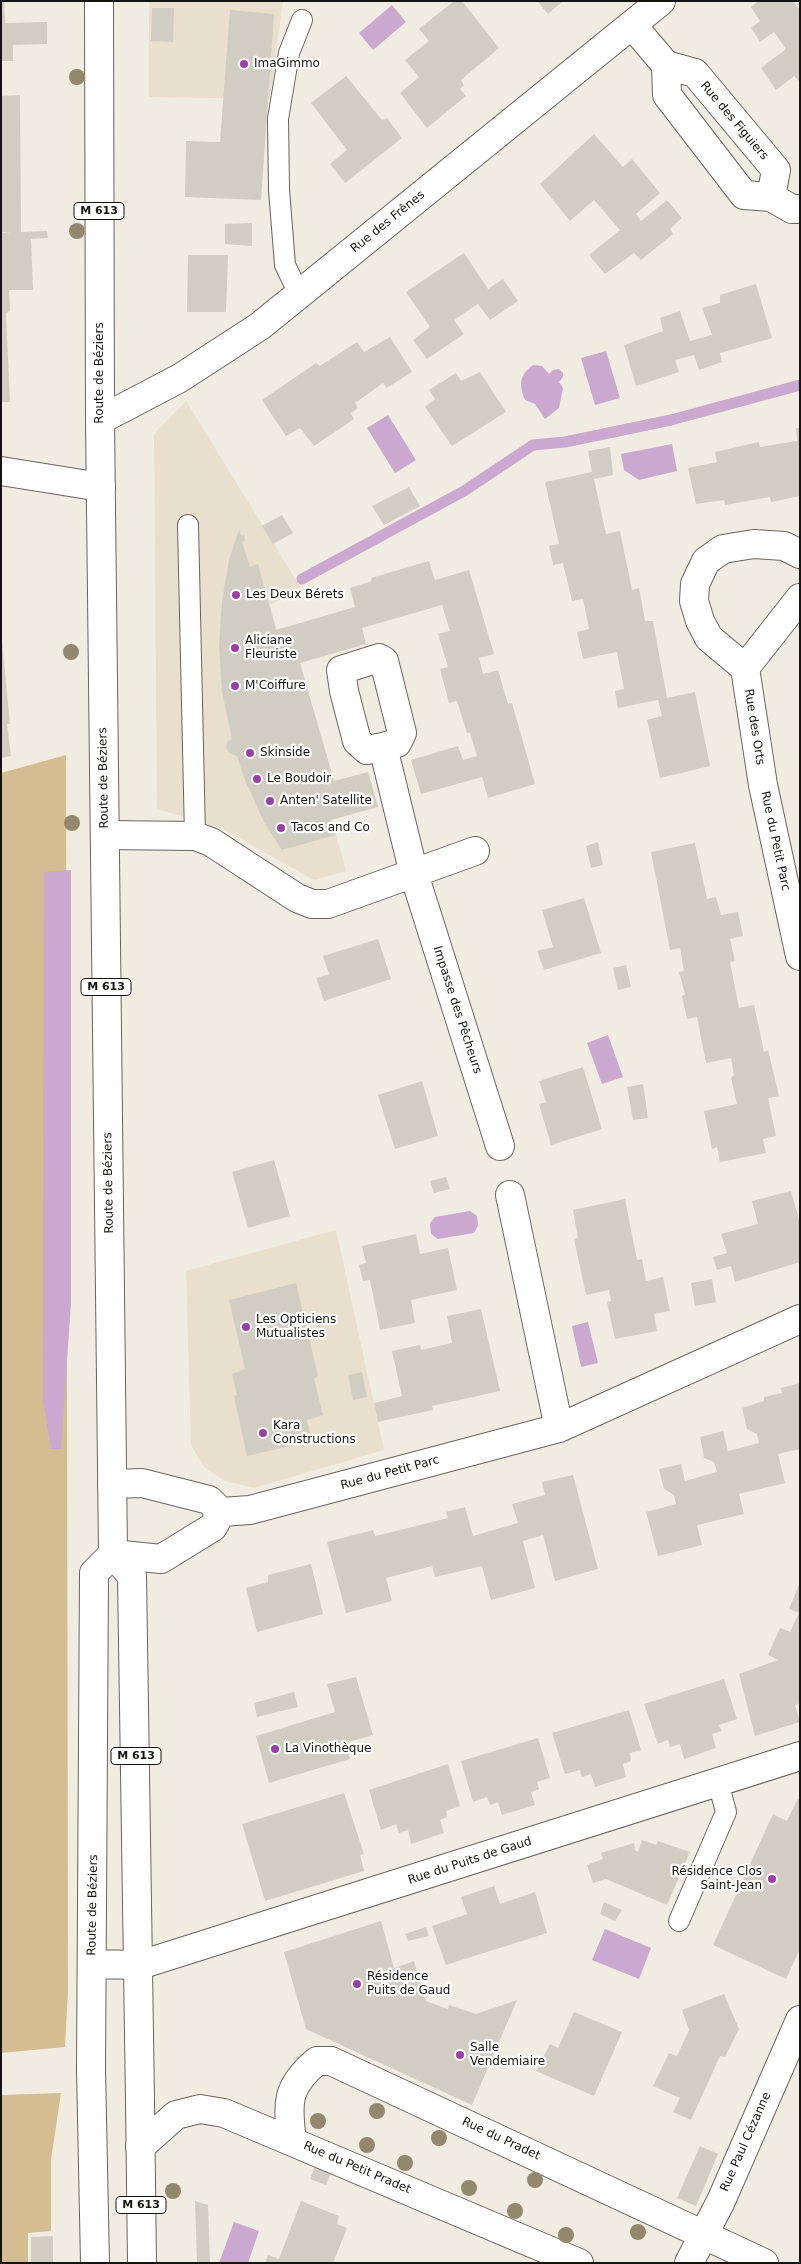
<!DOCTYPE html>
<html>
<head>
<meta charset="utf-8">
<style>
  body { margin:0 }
  #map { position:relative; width:801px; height:2264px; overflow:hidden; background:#f1ece1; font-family:"DejaVu Sans",sans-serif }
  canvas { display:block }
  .frame { position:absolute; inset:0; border:2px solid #161410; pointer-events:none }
</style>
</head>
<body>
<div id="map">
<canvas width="801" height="2264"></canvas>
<div class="frame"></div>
</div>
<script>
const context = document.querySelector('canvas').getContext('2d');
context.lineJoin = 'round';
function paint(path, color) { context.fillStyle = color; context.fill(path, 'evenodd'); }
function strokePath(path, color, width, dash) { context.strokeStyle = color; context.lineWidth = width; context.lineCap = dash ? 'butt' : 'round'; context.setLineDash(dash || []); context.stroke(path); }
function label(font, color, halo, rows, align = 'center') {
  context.font = font + ' "DejaVu Sans",sans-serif'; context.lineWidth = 4.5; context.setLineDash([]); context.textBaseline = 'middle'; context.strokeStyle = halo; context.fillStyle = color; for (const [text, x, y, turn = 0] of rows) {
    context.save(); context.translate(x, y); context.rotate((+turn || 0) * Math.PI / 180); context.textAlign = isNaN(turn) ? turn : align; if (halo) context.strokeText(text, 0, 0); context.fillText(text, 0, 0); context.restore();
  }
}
paint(new Path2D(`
  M149,1H283L270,99L149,97Z
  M186,401L301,588L270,605L287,667L300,663L334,781L322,785L346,871L314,880L221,828L157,809L154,434Z
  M336,1230L384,1450L254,1488L225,1481L204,1467L191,1445L186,1271Z`), '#e8dfcd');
paint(new Path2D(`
  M66,755L68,1990L65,2047L1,2053V773Z
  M61,2093L51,2160V2231L28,2233V2263H1V2095Z`), '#d4bd90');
paint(new Path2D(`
  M392,5L406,22L373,50L359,33Z
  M606,351L620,398L595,405L581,358Z
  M533,365L542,366L549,374L553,370L559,369L563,373V377L559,382L563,388L559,408L545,419L535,404L525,400C519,385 519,375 533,365Z
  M388,415L416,460L395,473L367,428Z
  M672,444L677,471L639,480L624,470L621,454Z
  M71,870V1303L61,1449H51L43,1400L44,872Z
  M608,1035L623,1077L602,1084L587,1043Z
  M470,1211L477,1216L478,1226L474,1233L438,1239L431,1234L430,1223L435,1217Z
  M588,1322L598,1363L581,1367L572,1326Z
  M605,1929L651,1948L639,1979L592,1960Z
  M234,2222L259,2231L248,2263H219Z`), '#caa8cf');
strokePath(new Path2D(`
  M302,579L464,491L533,445L565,442L671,420L800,385`), '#caa8cf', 11);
paint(new Path2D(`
  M1,1H4L5,23L47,22V44L13,45V61H1Z
  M454,1H462L499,48L461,80L464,85L460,89L466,96L427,128L400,93L419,77L405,60L429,41L419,29Z
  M537,1H563L548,14Z
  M758,1H793L800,10V82L794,76L776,90L761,68L786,49L774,32L760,42L751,28L760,21L751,7Z
  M152,8H174L173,42L151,41Z
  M230,10L274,14L261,200L185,197L186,141L220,142Z
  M346,76L382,120L387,118L402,138L345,183L330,164L347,150L311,103Z
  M20,95L21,232L47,231L48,238L31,239L33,290H9L10,311L6,313L10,402H1V233H11L1,232V96Z
  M594,134L623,167L632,159L660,193L636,214L641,221L667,200L682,218L670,229L673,234L641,260L634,253L605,274L589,255L620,230L594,200L570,221L540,184Z
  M252,223V246L225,244V224Z
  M464,253L488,289L503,279L518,301L490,320L478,304L454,320L464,334L427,359L413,340L430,327L406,292Z
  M188,255H228L226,312H187Z
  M756,284L772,338L720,353L722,362L699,370L694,355L675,360L679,372L636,386L624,345L663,331L660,318L680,311L690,341L712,335L702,308L720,303V295Z
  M390,337L412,372L387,388L383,383L355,403L358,408L351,413L354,419L314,446L300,428L286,436L262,400L316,363L320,366L357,342L364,352Z
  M480,372L506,412L452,446L425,407L435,399L429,390L456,373L461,381Z
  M796,428H800V496L771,502L770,497L725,505L724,500L696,504L688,468L717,462L715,452L759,442L760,447L797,441Z
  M610,447L613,475L594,479L606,534L620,531L632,590L639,588L645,621H653L667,698L695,692L710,766L660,778L647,720L662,716L658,700L618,708L615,691L624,689L617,652L583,659L577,632L589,629L583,599L572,601L563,563L553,565L549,546L559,544L545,482L592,472L588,451Z
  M409,487L420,506L384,525L372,506Z
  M282,515L293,533L273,544L262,526Z
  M239,530L241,536L244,535L245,541L242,542L250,567L258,564L276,630L355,607L350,588L372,581L371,578L429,561L435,580L469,570L494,654L479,658L483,674L498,670L508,704L512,703L535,784L488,798L482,777L421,794L411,760L458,746L463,760L477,756L470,733H467L457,701L449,703L440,669L448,667L438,634L450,631L442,605L362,628L366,644L300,663L334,781L368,772L378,807L331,820L336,835L282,850L264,822L245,780L237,756L229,753L226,747L228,741L232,739L222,692L219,646L222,601L229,560Z
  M1,630L10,724H7L11,756L1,758Z
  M598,842L603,865L591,868L586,846Z
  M695,843L707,899L716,897L721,915L738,912L743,936L730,939L735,961L730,962L739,1008L754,1005L764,1052L768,1050L779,1096L768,1098L776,1136L763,1139L766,1153L720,1162L717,1147L712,1149L704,1111L737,1104L731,1078L734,1075L731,1058L706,1063L697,1017L687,1019L682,996L685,994L679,972L684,971L680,948L670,950L651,852Z
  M584,898L601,953L544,970L537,951L553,947L542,910Z
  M378,939L391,979L324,1001L316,978L329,974L323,956Z
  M626,965L631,987L618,990L613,968Z
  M583,1067L602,1129L551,1145L539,1104L546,1102L539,1081Z
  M422,1081L438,1136L395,1149L378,1095Z
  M643,1084L648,1118L633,1120L627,1087Z
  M274,1160L290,1216L248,1228L232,1172Z
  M446,1177L450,1189L434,1193L430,1181Z
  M791,1191L800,1223V1262L735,1282L731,1266L717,1270L713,1257L727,1253L721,1234L758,1224L752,1201Z
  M625,1199L637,1260L642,1259L646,1281L663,1277L670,1311L654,1314L657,1331L615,1339L607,1302L611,1301L609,1290L586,1295L574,1239L578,1238L573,1210Z
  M416,1234L420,1254L448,1248L457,1290L411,1300L415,1323L380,1330L370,1280L363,1281L359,1265L366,1263L362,1246Z
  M712,1279L716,1302L695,1306L691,1283Z
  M296,1283L318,1376L314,1379L323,1415L307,1420L312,1441L247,1456L234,1396L237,1395L232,1374L245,1369L229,1300Z
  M481,1309L500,1391L432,1406L433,1410L378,1422L374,1403L402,1396L392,1351L420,1345L421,1350L452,1343L447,1316Z
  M362,1372L367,1397L353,1400L348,1375Z
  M800,1383V1449L778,1454L785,1483L739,1494L744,1514L697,1525L702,1545L658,1556L646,1512L676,1504L674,1495L664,1489L659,1469L681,1464L685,1481L717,1472L714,1462L704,1458L700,1437L723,1431L728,1451L759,1443L757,1434L747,1429L742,1408L764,1401V1397L782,1393L781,1388Z
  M573,1475L598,1569L555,1581L543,1535L523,1541L535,1588L491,1600L482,1566L435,1577L432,1566L386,1578L392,1601L346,1613L327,1542L373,1530L375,1536L384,1534L448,1518L446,1512L465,1507L473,1536L518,1523L512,1504L545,1495L542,1482Z
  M311,1564L323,1614L257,1632L246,1588L268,1582V1575Z
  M800,1582V1703L795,1705L800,1722L755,1736L739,1674L778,1660L768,1655L780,1628L790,1632L799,1613L789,1609Z
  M356,1677L373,1735L345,1743L350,1759L269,1783L256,1736L335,1712L327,1684Z
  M724,1679L737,1719L719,1725L722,1731L712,1734L716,1748L684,1759L680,1744L670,1747L668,1740L658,1744L644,1704Z
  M294,1692L298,1707L257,1717L254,1703Z
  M629,1710L641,1750L630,1753L631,1761L623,1764L626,1777L595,1787L591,1774L582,1777L580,1770L565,1774L552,1733Z
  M538,1738L550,1778L537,1782L539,1789L531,1792L535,1805L502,1815L498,1802L490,1805L487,1797L473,1802L461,1761Z
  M448,1764L460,1806L446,1811L447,1817L440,1820L444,1833L411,1844L408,1830L399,1833L396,1824L381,1830L369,1790Z
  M344,1793L364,1854L360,1855L364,1871L265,1901L242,1824Z
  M800,1798V1949L786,1979L713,1945L773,1814L787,1821L797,1800Z
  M642,1840L656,1845L658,1841L690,1852L667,1905L606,1879L593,1883L587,1865L603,1859L601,1853L634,1843L635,1850L638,1852Z
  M494,1886L500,1904L535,1892L547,1933L446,1965L432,1926L467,1914L461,1897Z
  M604,1902L622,1910L615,1921L600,1914Z
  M381,1921L394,1968L414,1961L426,2001L448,2009L449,2005L476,2014L517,2000L472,2105L306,2029L284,1952Z
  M426,1927L429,1936L408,1941L405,1934Z
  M724,1994L739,2029L725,2057L720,2056L691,2120L673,2112L680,2098L653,2086L669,2053L677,2056L689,2030L682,2010Z
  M574,2012L622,2032L594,2096L536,2071L550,2044L558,2048Z
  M700,2146L718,2154L696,2206L677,2198Z
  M315,2166L331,2173L326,2185L310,2179Z
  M195,2201L208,2205L210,2263H197Z
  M301,2201L339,2216L337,2224L347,2228L333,2263H265L268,2255L279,2259Z
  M53,2236V2263H31V2237Z`), '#d2cdc2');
const service = new Path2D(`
  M299,294L285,265L279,190L278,119L289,53L302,20
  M188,525L195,836
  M679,1921L726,1812L718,1782`);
const minor = new Path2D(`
  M632,25L666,65L695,73L776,170L771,197
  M666,65L667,95L744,195L771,197L792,209H800
  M100,420L180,378L260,326L661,1
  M1,471L101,487
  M800,598L745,668L763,785L800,956
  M745,668L709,638L700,621L694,601L695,584L706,561L723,549L754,544L784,546L800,554
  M383,747L397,743L402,733L384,661L379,658L341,670L344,691L357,741L367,750L383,747L414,874L500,1146
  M105,835L195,836L211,842L297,898L312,904H328L475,851
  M510,1195L559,1428
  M112,1484L142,1483L209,1500L221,1512L250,1510L559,1428L800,1319
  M113,1554L161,1559L213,1527L221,1512
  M140,1965L800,1756
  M292,2141C287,2103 286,2087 317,2061H331L764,2263
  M140,2147L176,2115L200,2109L224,2113L579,2263
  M689,2263L721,2201L800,2020`);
const primary = new Path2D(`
  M99,1L100,420L113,1554L132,1576C137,1805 139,2034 142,2263
  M92,1964L140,1965
  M95,2263L91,2069L94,1573L113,1554`);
strokePath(service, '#6a655c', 22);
strokePath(minor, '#6a655c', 30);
strokePath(primary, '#6a655c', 30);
strokePath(service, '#fff', 20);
strokePath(minor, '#fff', 28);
strokePath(primary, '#fff', 28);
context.fillStyle = '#93876e';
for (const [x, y] of [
  [77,77],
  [77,231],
  [71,652],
  [72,823],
  [377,2111],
  [318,2121],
  [439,2138],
  [367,2145],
  [405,2163],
  [535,2180],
  [469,2188],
  [173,2191],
  [515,2211],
  [638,2232],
  [566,2235]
]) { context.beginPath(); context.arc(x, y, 8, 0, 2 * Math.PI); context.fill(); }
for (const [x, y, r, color] of [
  [244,64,5,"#9a3ea8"],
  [236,595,5,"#9a3ea8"],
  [235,648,5,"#9a3ea8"],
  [235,686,5,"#9a3ea8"],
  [250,753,5,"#9a3ea8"],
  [257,779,5,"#9a3ea8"],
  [270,801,5,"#9a3ea8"],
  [281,828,5,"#9a3ea8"],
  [246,1327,5,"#9a3ea8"],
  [263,1433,5,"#9a3ea8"],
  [275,1749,5,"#9a3ea8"],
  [772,1879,5,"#9a3ea8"],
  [357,1984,5,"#9a3ea8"],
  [460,2055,5,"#9a3ea8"]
]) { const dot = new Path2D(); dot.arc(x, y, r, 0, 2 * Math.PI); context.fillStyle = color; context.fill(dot); strokePath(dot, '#fff', 2); }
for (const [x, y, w] of [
  [99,211,50],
  [106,987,50],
  [136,1756,50],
  [141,2205,50]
]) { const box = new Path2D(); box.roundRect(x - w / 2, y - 8.5, w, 17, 4); context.fillStyle = '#fff'; context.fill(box); strokePath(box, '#161410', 1); }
label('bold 11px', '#161410', null, [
  ["M 613",99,211],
  ["M 613",106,987],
  ["M 613",136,1756],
  ["M 613",141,2205]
]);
label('12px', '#161410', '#fff', [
  ["ImaGimmo",254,64],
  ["Les Deux Bérets",246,595],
  ["Aliciane",245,641],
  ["Fleuriste",245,655],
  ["M'Coiffure",245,686],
  ["Skinside",260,753],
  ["Le Boudoir",267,779],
  ["Anten' Satellite",280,801],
  ["Tacos and Co",291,828],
  ["Les Opticiens",256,1320],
  ["Mutualistes",256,1334],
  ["Kara",273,1426],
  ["Constructions",273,1440],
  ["La Vinothèque",285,1749],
  ["Résidence Clos",762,1872,"right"],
  ["Saint-Jean",762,1886,"right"],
  ["Résidence",367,1977],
  ["Puits de Gaud",367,1991],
  ["Salle",470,2048],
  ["Vendemiaire",470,2062]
], 'left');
label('12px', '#161410', '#fff', [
  ["Rue des Figuiers",734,121,50],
  ["Rue des Frênes",388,222,-39],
  ["Route de Béziers",100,373,-90],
  ["Rue des Orts",754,727,81],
  ["Route de Béziers",104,778,-91],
  ["Rue du Petit Parc",775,841,78],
  ["Impasse des Pêcheurs",457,1010,72],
  ["Route de Béziers",109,1183,-91],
  ["Rue du Petit Parc",390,1473,-15],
  ["Rue du Puits de Gaud",470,1861,-18],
  ["Route de Béziers",93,1905,-89],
  ["Rue du Pradet",501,2139,25],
  ["Rue Paul Cézanne",746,2142,-66],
  ["Rue du Petit Pradet",357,2168,23]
]);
</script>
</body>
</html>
